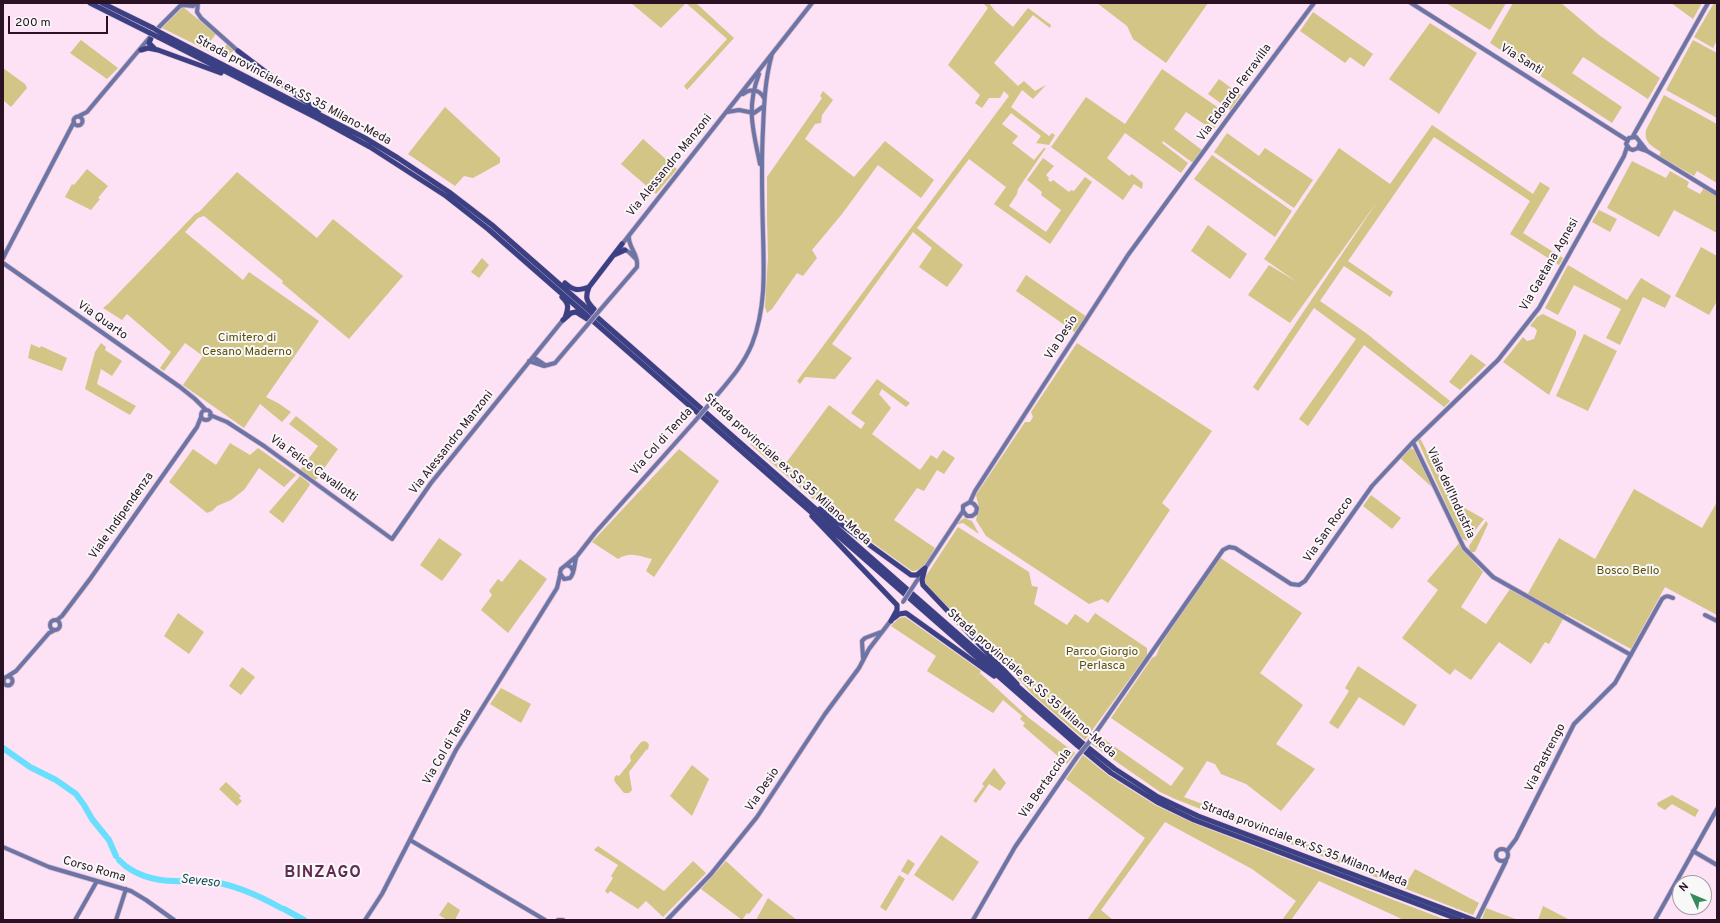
<!DOCTYPE html>
<html>
<head>
<meta charset="utf-8">
<style>
  body { margin:0 }
  #map { position:relative; width:1720px; height:923px; overflow:hidden; background:#fde1f4; font-family:Overpass,sans-serif }
  canvas { display:block }
  .frame { position:absolute; inset:0; border:4px solid #2a1224; pointer-events:none }
  .north { position:absolute; left:1672px; top:875px; width:40px; height:40px; box-sizing:border-box; background:#f8f8f8; border:1px solid #a69ca3; border-radius:50%; rotate:314deg; font-size:11px; font-weight:700; line-height:16px; text-align:center; color:#2a1224 }
  .north::after { content:''; display:block; margin:auto; width:14px; height:18px; background:#358b5e; clip-path:polygon(50% 0,100% 100%,50% 72%,0 100%) }
  .scale { position:absolute; left:8px; top:16px; width:100px; height:18px; box-sizing:border-box; border:2px solid #2a1224; border-top:0; padding-left:5px; font-size:12px; line-height:14px; white-space:nowrap; color:#2a1224; -webkit-text-stroke:3px #f8f8f8; paint-order:stroke }
</style>
</head>
<body>
<div id="map">
<canvas width="1720" height="923"></canvas>
<div class="frame"></div>
<div class="north">N</div>
<div class="scale">200 m</div>
</div>
<script>
const context = document.querySelector('canvas').getContext('2d');
context.lineJoin = 'round';
function paint(path, color) { context.fillStyle = color; context.fill(path, 'evenodd'); }
function strokePath(path, color, width, dash) { context.strokeStyle = color; context.lineWidth = width; context.lineCap = dash ? 'butt' : 'round'; context.setLineDash(dash || []); context.stroke(path); }
function label(font, color, halo, rows, align = 'center') {
  context.font = font + ' Overpass,sans-serif'; context.lineWidth = 4; context.setLineDash([]); context.textBaseline = 'middle'; context.strokeStyle = halo; context.fillStyle = color; for (const [text, x, y, turn = 0] of rows) {
    context.save(); context.translate(x, y); context.rotate((+turn || 0) * Math.PI / 180); context.textAlign = isNaN(turn) ? turn : align; if (halo) context.strokeText(text, 0, 0); context.fillText(text, 0, 0); context.restore();
  }
}
paint(new Path2D(`
  M631,3H686L661,28Z
  M686,3H696L734,38L687,90L684,86L727,39Z
  M983,3H989L995,11L1013,27L1028,8L1051,25L1050,28L1033,15L994,63L1018,86L1024,81L1035,91L1046,85L1033,99L1022,90L1011,107L1049,136L1052,133L1055,135L1049,145L1036,143L1041,136L1011,113L1002,124L1018,136L1012,143L1034,160L1044,148H1046L1018,189L1017,194L1009,206L1046,232L1061,210L1041,195L1042,192L1027,180L1043,158L1054,166L1046,175L1049,178L1048,180L1051,182L1053,180L1069,192L1071,190L1074,191L1085,177L1092,182L1050,244L994,204L1006,187L969,159L917,228L963,265L947,287L919,267L932,248L913,232L832,344L852,358L835,379L805,377L800,384L797,381L1009,96L1004,91L1000,98H989L982,108L975,103L980,95L948,65L988,8Z
  M1097,3H1208L1166,63L1133,39L1127,26Z
  M1446,3H1506L1490,30Z
  M1513,3H1561L1599,35L1660,78L1648,99L1583,57L1572,73L1622,107L1612,123L1490,43Z
  M1671,3H1702L1693,19Z
  M1714,3H1717V40L1713,48L1694,37Z
  M183,7L216,34L208,44L220,51L227,44L234,50L225,59L162,28Z
  M1313,12L1373,54L1364,67L1350,57L1345,63L1300,31Z
  M1430,23L1477,53L1439,114L1389,79Z
  M81,40L118,68L107,79L70,53Z
  M1693,40L1717,53V118L1666,90Z
  M3,68L25,84L27,88L11,107L3,100Z
  M1162,69L1226,113L1213,130L1186,112L1174,129L1202,150L1193,163L1163,141L1162,143L1188,163L1181,173L1125,133L1107,158L1129,176L1132,174L1143,183L1142,189L1134,184L1123,200L1051,147L1086,97L1125,124Z
  M1219,79L1241,95L1230,110L1208,94Z
  M823,91L833,100L822,115L821,123L815,124L805,139L854,177L885,141L934,180L921,198L878,165L842,214L812,250L817,258L803,276L797,273L772,309L767,313L765,307L768,257L767,218V177L822,98L820,96Z
  M1664,95L1717,124V183L1697,171L1694,176L1659,156L1661,152C1652,146 1644,143 1646,130Z
  M445,107L500,158V163L473,178L464,176L455,186L408,154Z
  M1432,125L1533,194L1540,182L1550,188L1523,233L1563,258L1559,265L1510,234L1530,201L1434,137L1348,261L1393,292L1390,297L1344,266L1320,301L1366,333L1450,401L1444,407L1364,345L1308,426L1299,419L1356,339L1314,308L1258,391L1253,387L1377,202L1290,323L1248,295L1269,265L1297,282L1264,259L1339,148L1390,184Z
  M1227,133L1259,156L1265,148L1313,180L1294,208L1214,152Z
  M643,139L677,169L656,194L621,164Z
  M1212,155L1292,211L1275,237L1194,179Z
  M1632,161L1666,178L1670,171L1689,182L1687,187L1700,194L1704,188L1717,196V233L1674,210L1659,237L1607,208Z
  M87,169L108,186L98,198L100,199L91,210L65,197L72,184L74,185Z
  M237,172L317,238L333,219L403,276L349,339L282,283L283,281L204,216L198,218L185,232L243,280L249,272L319,321L266,397L278,403L291,412L282,422L260,404L244,428L183,385L203,356L185,343L164,371L160,368L171,352L127,314L122,320L103,308L109,303L195,214L199,212Z
  M1599,210L1617,219L1610,232L1592,222Z
  M1208,225L1247,254L1230,279L1191,251Z
  M1701,247L1717,256V301L1709,315L1675,296Z
  M482,258L489,265L479,278L471,272Z
  M1568,265L1627,300L1641,278L1671,296L1665,308L1643,297L1620,345L1606,338L1621,309L1574,285L1558,315L1545,308Z
  M1026,275L1087,317L1076,333L1016,291Z
  M1543,314L1573,329L1576,331V335L1549,395L1503,362L1523,337L1527,341L1534,339L1537,331L1535,328L1530,326L1537,317Z
  M1584,334L1617,351L1588,411L1556,396Z
  M101,343L106,347L105,350L122,361L112,376L101,369L97,384L136,406L130,415L85,389L95,352Z
  M1077,343L1212,431L1162,503L1170,510L1108,603L1102,599L1089,604L986,536L976,520L979,508L976,495L1025,422H1030L1033,417L1031,412Z
  M31,344L40,348L41,346L67,358L62,371L28,358Z
  M1471,354L1486,365L1460,390L1449,382Z
  M877,379L910,403L906,407L882,389L879,394L891,408L872,434L920,470L931,455L937,459L943,450L955,458L944,474L937,470L924,491L917,488L894,520L935,548C930,556 923,572 912,571L815,501L750,444L755,439L786,463L829,405L861,429L865,423L851,413Z
  M296,416L338,449L315,481L300,470L318,446L289,424Z
  M1420,438L1452,501L1484,519L1467,541L1463,539L1458,531L1418,441Z
  M230,443L250,455L258,448L296,475L284,487L259,468L244,490L231,500L217,506L212,511L207,513L169,482L193,449L216,465Z
  M1411,448L1416,452L1434,489L1401,459Z
  M679,449L719,481L654,577L646,571L652,559C640,556 629,551 618,559L592,542Z
  M300,476L309,483L310,485L283,523L269,512Z
  M1634,489L1702,528L1717,502V615L1665,587L1631,649L1566,614L1549,644L1545,642L1531,664L1499,642L1471,680L1455,669L1450,675L1402,638L1438,590L1427,581L1460,542L1465,552L1483,572L1461,607L1486,624L1510,589L1526,597L1559,538L1595,559Z
  M1371,495L1401,518L1392,529L1363,506Z
  M964,518L972,521L979,534L963,523L955,525Z
  M1486,521L1488,524L1475,552H1470L1469,546Z
  M958,527L1029,572L1032,586L1038,587L1034,604L1067,625L1075,614L1088,623L1095,613L1147,648V655L1085,740L1033,695L1006,665L925,584L924,579Z
  M439,538L462,554L442,581L420,565Z
  M1219,557L1302,613L1260,673L1303,705L1276,744L1315,769L1281,811L1246,784L1221,774L1215,764L1207,761L1184,797L1407,882L1415,869L1479,903L1473,915L1175,799L1160,792L1091,744L1098,735L1171,786L1184,768L1111,718L1152,658L1156,656L1161,644Z
  M520,559L547,579L508,633L481,610L492,595L489,591L498,579L502,582Z
  M178,613L204,632L189,654L164,636Z
  M905,617L981,671L973,683L980,673L1029,718L1075,753L1067,764L1023,726L1025,723L1020,719L1022,716L1003,700L993,713L927,671L936,656L891,626L899,618Z
  M1358,666L1417,705L1404,726L1359,697L1338,729L1329,723L1349,691L1345,688Z
  M242,667L255,677L241,695L229,686Z
  M501,688L531,704L521,723L490,704Z
  M645,741L649,744L648,750L647,749L629,772L632,790L629,793H624L615,782L614,779L616,775L619,776L631,761L630,756L641,742Z
  M1083,755L1109,776L1155,805L1193,823L1446,920H1404L1319,881L1291,920H1282L1296,901L1252,869L1165,822L1101,910L1113,920H1087L1145,838L1066,779Z
  M692,765L709,779L692,816L670,796Z
  M994,768L1006,783L1000,791L989,784L976,803L973,801L984,786L982,784Z
  M226,782L241,796L239,798L242,801L237,806L219,789Z
  M1672,795L1699,810L1695,817L1672,804L1665,810L1658,806L1657,803Z
  M941,835L979,862L953,901L914,875Z
  M598,846L664,891L693,861L706,873L663,917L646,901L638,909L610,891L608,894L605,891L613,878L611,876L618,865L594,850Z
  M908,859L915,864L908,875L901,871Z
  M726,861L763,895L749,914L747,913L742,920L701,889Z
  M899,875L905,879L886,911L880,907Z
  M768,898L797,920H756Z
  M448,902L460,910L455,920H447L439,915Z
  M1543,906L1570,920H1538Z
  M1486,908L1518,920H1486L1482,919Z`), '#d2c586');
strokePath(new Path2D(`
  M124,869L126,866`), '#69defd', 1);
strokePath(new Path2D(`
  M3,748L30,767L56,780L76,794L84,805L92,819L109,840L116,856
  M119,860C133,875 155,881 175,881C187,882 198,879 209,881C236,885 258,895 281,908
  M284,909L304,920`), '#69defd', 6);
const secondary = new Path2D(`
  M198,3L197,12L201,18L238,51
  M1411,3L1627,140
  M159,27L180,6L183,5L193,6L197,3
  M759,74C746,108 753,130 760,164
  M743,94C751,88 759,89 764,98
  M727,112L739,110L754,113L764,106
  M79,116L87,112L150,37
  M73.5 121a4.5 4.5 0 1 1 9 0a4.5 4.5 0 1 1-9 0Z
  M1633,136L1708,3
  M1640,143L1638,148L1633,150L1630,149L1626,144L1629,138L1636,137L1647,151
  M1638,148L1647,151L1717,194
  M623,243L812,3
  M623,249L629,252L636,259
  M3,258L74,122
  M3,263L180,387L195,399L206,410
  M600,310L637,267C639,253 627,247 629,235
  M533,357L545,365
  M529,361L544,366L555,363L583,330
  M712,401C727,383 743,366 752,344C766,308 764,271 763,233C762,198 761,164 763,129C764,104 765,79 772,54
  M201 415a5 5 0 1 1 10 0a5 5 0 1 1-10 0Z
  M210,415L227,422L264,446L392,539L431,483L563,320
  M1413,442L1464,548L1493,577L1631,655
  M970,502L975,491L1128,255L1231,114L1314,3
  M566,565L577,556L595,533L695,421
  M573,571L571,567L566,565L561,569L560,573L564,579L570,578C575,573 574,565 576,558
  M916,582L963,511V506L970,502L974,504L977,508L976,513L972,516H967L963,511
  M1705,615L1717,621
  M57,620L62,616L90,579L197,427L201,417
  M50 625a5 5 0 1 1 10 0a5 5 0 1 1-10 0Z
  M863,658L862,641L865,638L881,632
  M8,676L16,671L49,633L55,630
  M3.5 681a4.5 4.5 0 1 1 9 0a4.5 4.5 0 1 1-9 0Z
  M1090,741L1223,550L1229,547L1235,548L1291,584L1299,585L1305,581L1372,486L1413,442L1498,360L1539,308L1624,156L1627,147
  M410,840L545,920
  M3,847L49,867L131,891L146,900L174,920
  M1496 855a6 6 0 1 1 12 0a6 6 0 1 1-12 0Z
  M1507,851L1516,839L1574,724L1615,683L1662,599C1666,595 1668,596 1673,598
  M1693,851L1717,865
  M75,920L97,881
  M116,920L126,889
  M365,920L382,894L456,750L557,588L560,575
  M558,920H563
  M667,920L711,874L757,817L825,714L859,668L869,649L892,619
  M973,920L1015,847L1077,757
  M1477,920L1506,861
  M1655,920L1717,809`);
const highway = new Path2D(`
  M90,3L150,33
  M102,3L153,28
  M161,33L365,138L398,158L449,192L492,225L1081,742L1115,769L1158,797L1198,816L1474,920
  M158,37L319,119L370,147L446,196L488,229L1077,745L1111,773L1157,802L1194,820L1460,920
  M151,38L149,43L155,49
  M141,50L148,48L158,50L221,73
  M238,51L300,98L319,110
  M614,255L625,250
  M565,283C574,291 578,291 589,287
  M562,297C570,304 568,309 565,318
  M594,309C586,301 585,297 589,287L622,244
  M563,320L571,313L576,312L587,319
  M820,509L911,575H917L924,569
  M812,516L897,605V610L891,621
  M925,568L922,580L923,585L1017,684
  M894,618L899,614L906,613L994,676`);
strokePath(secondary, '#d7bccf', 5.5);
strokePath(highway, '#d7bccf', 6);
strokePath(secondary, '#6d74a6', 4);
strokePath(highway, '#3b3f84', 5);
const secondaryBridge = new Path2D(`
  M583,330L600,310
  M695,421L712,401
  M903,602L916,582
  M1077,757L1090,741`);
const highwayBridge = new Path2D(`
  M153,28L161,33
  M150,33L158,37`);
strokePath(secondaryBridge, '#d7bccf', 5.5, []);
strokePath(highwayBridge, '#d7bccf', 6, []);
strokePath(secondaryBridge, '#6d74a6', 4);
strokePath(highwayBridge, '#3b3f84', 5);
label('12px', '#2a1224', '#f8f8f8', [
  ["Via Santi",1521,60,32],
  ["Strada provinciale ex SS 35 Milano-Meda",293,91,28],
  ["Via Edoardo Ferravilla",1235,93,-54],
  ["Via Alessandro Manzoni",670,166,-51],
  ["Via Gaetana Agnesi",1550,265,-60],
  ["Via Quarto",102,321,35],
  ["Via Desio",1062,338,-57],
  ["Via Col di Tenda",662,442,-48],
  ["Via Alessandro Manzoni",452,443,-52],
  ["Via Felice Cavallotti",313,469,36],
  ["Strada provinciale ex SS 35 Milano-Meda",787,470,42],
  ["Viale dell'Industria",1450,493,65],
  ["Viale Indipendenza",122,516,-55],
  ["Via San Rocco",1329,530,-55],
  ["Strada provinciale ex SS 35 Milano-Meda",1031,684,41],
  ["Via Col di Tenda",448,747,-60],
  ["Via Pastrengo",1546,758,-63],
  ["Via Bertacciola",1046,784,-55],
  ["Via Desio",763,790,-56],
  ["Strada provinciale ex SS 35 Milano-Meda",1304,845,21],
  ["Corso Roma",94,870,16]
]);
label('12px', '#5c4f05', '#f8f8f8', [
  ["Cimitero di",247,339],
  ["Cesano Maderno",247,353],
  ["Bosco Bello",1628,572],
  ["Parco Giorgio",1102,653],
  ["Perlasca",1102,667]
]);
label('italic 13px', '#184b58', '#f8f8f8', [
  ["Seveso",200,882,6]
]);
context.letterSpacing = '1px';
label('bold 16px', '#622b54', '#f8f8f8', [
  ["BINZAGO",323,874]
]);
context.letterSpacing = '0px';
</script>
</body>
</html>
